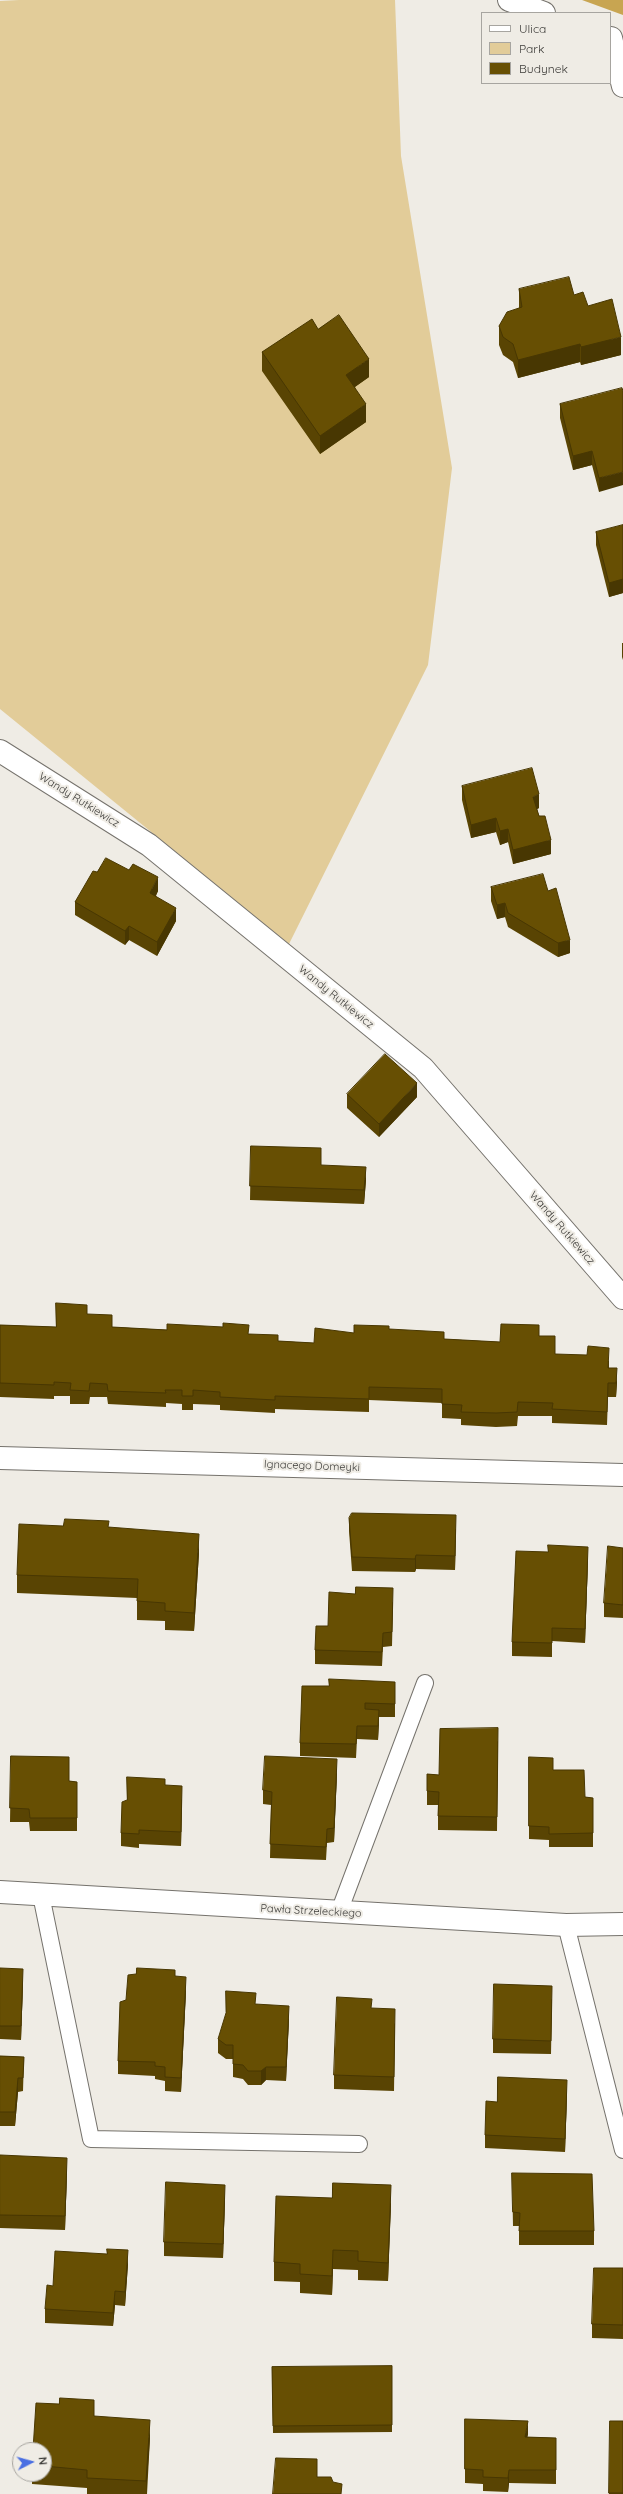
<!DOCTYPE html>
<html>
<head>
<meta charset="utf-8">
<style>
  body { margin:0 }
  #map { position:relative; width:623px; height:2494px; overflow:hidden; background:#efece5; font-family:Quicksand,sans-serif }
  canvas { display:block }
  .legend { position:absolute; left:481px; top:12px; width:130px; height:72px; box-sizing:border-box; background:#efece5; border:1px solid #a7a5a0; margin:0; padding:5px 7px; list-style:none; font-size:12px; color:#3c3b38 }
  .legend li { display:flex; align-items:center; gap:8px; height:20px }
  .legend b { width:20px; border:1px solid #a7a5a0 }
  .north { position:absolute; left:12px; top:2442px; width:40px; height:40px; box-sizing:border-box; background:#efece5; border:1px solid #a7a5a0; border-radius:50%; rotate:84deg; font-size:11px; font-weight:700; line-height:16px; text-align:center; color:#3c3b38 }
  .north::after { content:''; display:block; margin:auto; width:14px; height:18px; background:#4a6fe2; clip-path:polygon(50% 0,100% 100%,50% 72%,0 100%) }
</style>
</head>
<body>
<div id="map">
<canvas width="623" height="2494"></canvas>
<ul class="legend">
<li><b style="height:5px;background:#fff"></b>Ulica</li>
<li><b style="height:11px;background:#e2cc99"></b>Park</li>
<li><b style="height:11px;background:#674f03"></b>Budynek</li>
</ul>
<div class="north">N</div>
</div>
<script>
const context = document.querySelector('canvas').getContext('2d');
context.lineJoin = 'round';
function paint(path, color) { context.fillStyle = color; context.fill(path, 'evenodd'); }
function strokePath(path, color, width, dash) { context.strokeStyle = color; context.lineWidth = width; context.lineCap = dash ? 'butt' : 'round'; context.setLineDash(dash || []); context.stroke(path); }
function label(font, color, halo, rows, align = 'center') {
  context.font = font + ' Quicksand,sans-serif'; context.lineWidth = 4; context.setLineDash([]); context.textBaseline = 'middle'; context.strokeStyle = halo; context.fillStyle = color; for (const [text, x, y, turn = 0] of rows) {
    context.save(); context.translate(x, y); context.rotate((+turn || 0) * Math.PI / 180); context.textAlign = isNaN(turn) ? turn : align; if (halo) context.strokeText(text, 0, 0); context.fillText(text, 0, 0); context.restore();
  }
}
paint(new Path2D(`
  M19,0H395L401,156L452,468L428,665L289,944L0,709V1Z`), '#e2cc99');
paint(new Path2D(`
  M582,0H623V15Z`), '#c8a551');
const service = new Path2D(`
  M41,1895L91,2139L359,2144
  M339,1912L425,1683
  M566,1925L623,2150`);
const minor = new Path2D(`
  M509,0L544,13
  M611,38L623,86
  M0,751L149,845L423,1068L623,1298
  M0,1458L623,1475
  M0,1892L566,1925L623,1924`);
strokePath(service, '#75726c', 18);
strokePath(minor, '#75726c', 24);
strokePath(service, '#fff', 16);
strokePath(minor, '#fff', 22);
paint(new Path2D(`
  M519,289L574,295L588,306L621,355L581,365L580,362L518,378L513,362L503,355L499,345V326L519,308Z
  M318,329L369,377L355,387L366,422L320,454L262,371V352Z
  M623,391L599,492L592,465L573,470L560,418V404Z
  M623,525V593L609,597L596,545V532Z
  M622,643H623V660L622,657Z
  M462,786L539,808L537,809L539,816L551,854L513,864L508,842L500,845L496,832L471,838L462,800Z
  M97,872L158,891L156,896L176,921L157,956L129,940L125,945L75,915V902Z
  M491,887L548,891L570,953L558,957L508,927L505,917L497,919L491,901Z
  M347,1094L417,1097L379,1137L347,1108Z
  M251,1146L366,1180L364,1204L250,1200Z
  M87,1314L112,1327L249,1334L278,1341L314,1343L354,1333L389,1329L444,1339L500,1342L539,1336L555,1354L609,1361V1368L617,1382L616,1397H608L607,1425L552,1423V1416H518L517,1426L496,1427L461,1425V1419L442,1418V1403L369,1400V1412L275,1409V1413L220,1410V1405L193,1404V1410H182V1404L166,1403V1407L108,1404L107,1397H90L89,1404H70V1396H54V1399L0,1397V1325L56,1327Z
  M349,1518L456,1529L455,1570L416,1569L415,1572L352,1571L349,1531Z
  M63,1526L109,1527L199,1553L194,1631L165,1630V1621L137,1620V1598L17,1593V1575Z
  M623,1548V1618L604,1617V1603Z
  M588,1560L585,1643L552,1641V1657L512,1656V1642Z
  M393,1602L392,1646L383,1647L382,1666L315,1664V1650L328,1626Z
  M395,1682V1717H379L378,1740L357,1739L356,1758L300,1756V1743L329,1686Z
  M498,1741L497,1831L438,1830V1805H427V1774L439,1775Z
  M11,1756L69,1781L77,1782V1831H30L29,1822H10Z
  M529,1757L553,1770L585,1797L593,1798V1847H549V1840L529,1839Z
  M337,1773L334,1842L327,1843L326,1860L270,1858L271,1805L263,1804V1790Z
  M165,1785L182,1800L181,1846L139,1844V1848L121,1846V1833Z
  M0,1968L23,1983L21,2040L0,2039Z
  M175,1976L186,1991L181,2092L165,2091V2081L155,2079V2076L118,2074V2061L126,2000Z
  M552,1999L551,2054L493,2053V2039Z
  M256,2004L289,2019L286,2081L266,2080L261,2085H248L243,2079L233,2077V2059H226L218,2053V2039Z
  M395,2023L394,2091L334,2089V2075Z
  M0,2056L24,2057L23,2091L18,2092L15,2126H0Z
  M567,2094L565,2152L485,2148V2135L497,2102Z
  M0,2155L67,2172L65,2230L0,2228Z
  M512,2173L594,2231V2245H519V2226H513Z
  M225,2198L223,2258L164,2256V2242Z
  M391,2203L388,2281L358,2280V2270L333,2269L332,2295L300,2293V2282L274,2281V2262Z
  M128,2264L125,2306L115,2305L113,2326L45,2323V2309L53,2286Z
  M623,2268V2339L592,2338V2324Z
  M392,2366V2432L273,2433L272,2367Z
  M94,2416L150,2438L147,2494H87V2488L32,2484V2474H44V2450Z
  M465,2419L528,2434L527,2437L556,2438V2484L509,2483L508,2492L483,2491V2484L465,2483Z
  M610,2421H623V2494H609Z`), '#594403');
paint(new Path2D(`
  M621,337V355L581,365V347Z
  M580,344V362L518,378V360Z
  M369,359V377L346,393V375Z
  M366,404V422L320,454V436Z
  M592,451V465L573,470V456Z
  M623,472V485L599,492V478Z
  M623,579V593L609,597V583Z
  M539,794V808L533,811V797Z
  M496,818V832L471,838V825Z
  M508,829V842L500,845V831Z
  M551,840V854L513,864V850Z
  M158,877V891L150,906V893Z
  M505,903V917L497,919V905Z
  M176,908V921L157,956V942Z
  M129,926V940L125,945V931Z
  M570,940V953L558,957V943Z
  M417,1083V1097L379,1137V1124Z
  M366,1167V1180L364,1204V1190Z
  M617,1368V1382L616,1397V1383Z
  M456,1515V1529L455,1570V1556Z
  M199,1534V1553L194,1631V1613Z
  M588,1547V1560L585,1643V1629Z
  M416,1555V1569L415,1572V1559Z
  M379,1710V1724L378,1740V1726Z
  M337,1759V1773L334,1842V1828Z
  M182,1786V1800L181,1846V1832Z
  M23,1969V1983L21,2040V2026Z
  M186,1977V1991L181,2092V2078Z
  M289,2006V2019L286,2081V2067Z
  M266,2067V2080L261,2085V2071Z
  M18,2078V2092L15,2126V2112Z
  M567,2080V2094L565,2152V2139Z
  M67,2158V2172L65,2230V2216Z
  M225,2185V2198L223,2258V2244Z
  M391,2185V2203L388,2281V2263Z
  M128,2250V2264L125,2306V2292Z
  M333,2250V2269L332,2295V2276Z
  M115,2291V2305L113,2326V2313Z
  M150,2420V2438L146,2494V2481Z
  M528,2421V2434L525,2451V2437Z
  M509,2470V2483L508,2492V2478Z`), '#483702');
const building = new Path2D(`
  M569,277L574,295L583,292L588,306L612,299L621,337L581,347L580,344L518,360L513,344L503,337L499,326L507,312L522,307L519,289Z
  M339,315L369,359L346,375L366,404L320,436L262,352L312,319L318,329Z
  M622,388L623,391V472L599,478L592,451L573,456L560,404Z
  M623,525V579L609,583L596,532Z
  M532,768L539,794L533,797L539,816H545L551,840L513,850L508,829L500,831L496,818L471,825L462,786Z
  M106,858L129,870L133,864L158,877L150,893L176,908L157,942L129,926L125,931L75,902L93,871L97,872Z
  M543,874L548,891L556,888L570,940L558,943L508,913L505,903L497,905L491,887Z
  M385,1054L417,1083L379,1124L347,1094Z
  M251,1146L321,1148V1165L366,1167L364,1190L250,1186Z
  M56,1303L87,1305V1314L112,1315V1327L167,1330V1324L223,1327V1323L249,1325L248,1334L278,1335V1341L314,1343L315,1328L354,1333V1325L389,1326V1329L444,1332V1339L500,1342L501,1324L539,1325V1336H555V1354L587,1355L588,1346L609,1348L608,1368H617L616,1383H608L607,1412L552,1409L553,1403L518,1402L517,1412L496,1413L461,1412L462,1405L442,1404V1389L369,1387V1399L275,1396V1400L220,1397V1392L193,1390V1396H182V1390H165L166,1393L108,1391L107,1384L90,1383L89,1391L70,1390L71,1383L54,1382V1385L0,1383V1325L56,1327Z
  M352,1513L456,1515L455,1556L416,1555L415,1559L352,1557L349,1518Z
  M65,1519L109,1521L108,1527L199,1534L194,1613L165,1611V1603L137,1601L138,1579L17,1575L19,1524L63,1526Z
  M548,1545L588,1547L585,1629L552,1628V1643L512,1642L516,1551L548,1552Z
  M608,1546L623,1548V1605L604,1603Z
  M356,1587L393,1588L392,1632L383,1633L382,1652L315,1650L316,1626H328L329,1592L355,1594Z
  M329,1679L395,1682V1704L365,1703V1709L379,1710L378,1726H357L356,1744L300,1743L302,1686H329Z
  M498,1728L497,1817L438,1816L439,1792L427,1791V1774L439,1775L440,1729Z
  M11,1756L69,1757V1781L77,1782V1818H30L29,1809L10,1808Z
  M265,1756L337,1759L334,1828L327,1829L326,1847L270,1844L272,1792L263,1790Z
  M529,1757L553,1758V1770H584L585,1797L593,1798V1833L549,1834V1827L529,1826Z
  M127,1777L165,1779V1785L182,1786L181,1832L139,1830V1834L121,1833L122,1802L127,1800Z
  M0,1968L23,1969L21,2026H0Z
  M137,1968L175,1970V1976L186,1977L181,2078L165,2077V2067L155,2066V2062L118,2061L120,2002L126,2000L128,1975L136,1974Z
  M494,1984L552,1986L551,2041L493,2039Z
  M226,1991L256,1993L255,2004L289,2006L286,2067H266L261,2071H248L243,2065L233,2064V2045H226L218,2039L226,2013Z
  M337,1997L372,1999L371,2008L395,2009L394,2077L334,2075Z
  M0,2056L24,2057L23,2078H18L15,2112H0Z
  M498,2077L567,2080L565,2139L485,2135L486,2101L497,2102Z
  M0,2155L67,2158L65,2216L0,2215Z
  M512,2173L592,2174L594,2231H519L520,2213L513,2212Z
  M166,2182L225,2185L223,2244L164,2242Z
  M333,2183L391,2185L388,2263L358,2261V2251L333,2250L332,2276L300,2274V2264L274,2262L276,2196L332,2198Z
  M107,2249L128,2250L125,2292L115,2291L113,2313L45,2309L47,2285L53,2286L55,2251L107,2254Z
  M594,2268H623V2325L592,2324Z
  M392,2366V2425L273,2426L272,2367Z
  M60,2398L94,2400V2416L150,2420L146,2481L87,2478V2470L44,2466V2450H33L36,2403L59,2404Z
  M465,2419L528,2421L525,2437L556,2438V2470H509L508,2478L483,2477V2470L465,2469Z
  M610,2421H623V2493H609Z
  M276,2458L317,2459V2477H331L333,2482L342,2484L341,2494H273Z`);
paint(building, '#674f03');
strokePath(building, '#483702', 1);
label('11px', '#3c3b38', '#efece5', [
  ["Wandy Rutkiewicz",79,800,32],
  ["Wandy Rutkiewicz",336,997,39],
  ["Wandy Rutkiewicz",562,1228,49],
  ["Ignacego Domeyki",312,1466,2],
  ["Pawła Strzeleckiego",311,1911,3]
]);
</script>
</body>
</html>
